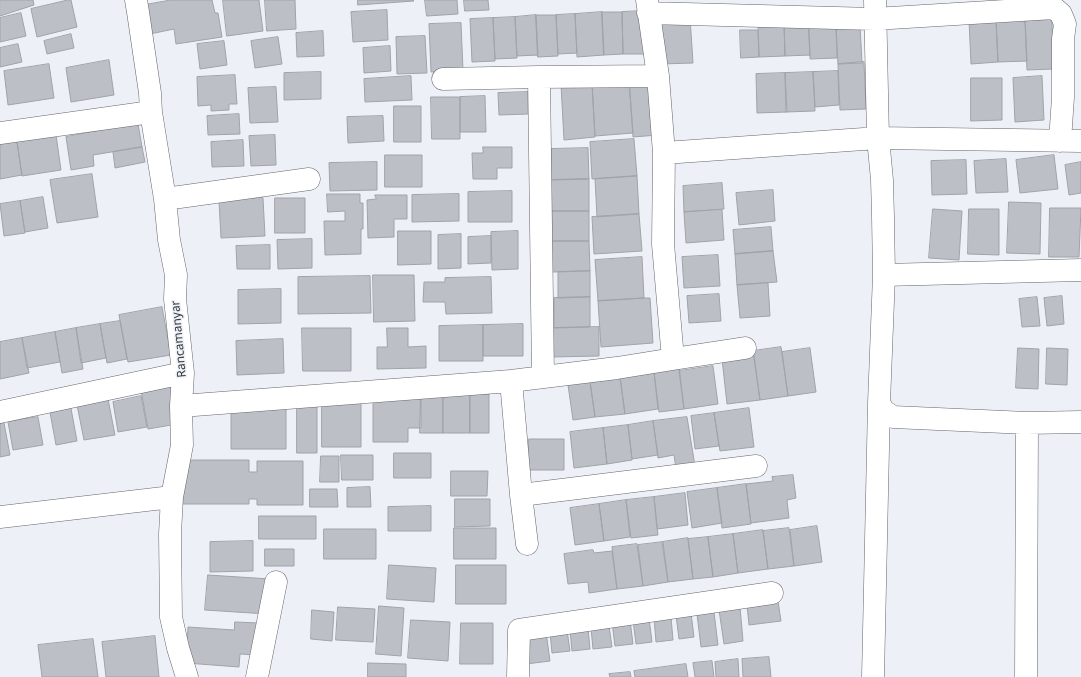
<!DOCTYPE html>
<html>
<head>
<meta charset="utf-8">
<style>
  body { margin:0 }
  canvas { display:block; background:#edf1f7 }
</style>
</head>
<body>
<canvas width="1081" height="677"></canvas>
<script>
const context = document.querySelector('canvas').getContext('2d');
context.lineJoin = 'round';
function paint(path, color) { context.fillStyle = color; context.fill(path, 'evenodd'); }
function strokePath(path, color, width, dash) { context.strokeStyle = color; context.lineWidth = width; context.lineCap = dash ? 'butt' : 'round'; context.setLineDash(dash || []); context.stroke(path); }
function label(font, color, halo, rows, align = 'center') {
  context.font = font + ' "Noto Sans",sans-serif'; context.lineWidth = 3; context.setLineDash([]); context.textBaseline = 'middle'; context.strokeStyle = halo; context.fillStyle = color; for (const [text, x, y, turn = 0] of rows) {
    context.save(); context.translate(x, y); context.rotate((+turn || 0) * Math.PI / 180); context.textAlign = isNaN(turn) ? turn : align; if (halo) context.strokeText(text, 0, 0); context.fillText(text, 0, 0); context.restore();
  }
}
const building = new Path2D(`
  M0,0H33L34,5L0,16Z
  M68,0H71L77,27L37,37L31,9Z
  M171,0H212L215,13H218L222,37L176,44L174,29L150,34L145,5Z
  M223,0H259L263,31L227,36Z
  M265,0H295L296,29L267,31Z
  M358,0H413L414,1L358,5Z
  M425,0H457L458,14L427,16Z
  M464,0H488L489,10L465,11Z
  M387,10L388,40L353,42L351,12Z
  M642,11L646,54H623L622,12Z
  M602,12H622L623,54L604,55Z
  M602,12L604,55L577,57L575,14Z
  M21,13L26,36L0,42V18Z
  M575,14L577,53L558,54L556,15Z
  M536,15H556L558,56L538,57Z
  M536,15L538,55L517,56L515,17Z
  M515,17L517,58L495,59L493,18Z
  M690,17L693,63L661,64L658,19Z
  M493,18L495,61L472,62L470,19Z
  M996,19L998,62L971,64L969,20Z
  M1025,19L1027,61L998,62L996,20Z
  M1052,20L1053,69L1027,70L1025,21Z
  M784,21L785,56L759,57L758,22Z
  M808,22L810,55L785,56L784,24Z
  M461,23L463,70L431,72L429,24Z
  M836,23L837,58L810,59L809,25Z
  M860,25L862,63L838,64L836,27Z
  M740,30H758L759,57L741,58Z
  M323,31L324,56L297,57L296,33Z
  M71,34L74,48L47,54L44,41Z
  M425,36L427,73L397,74L396,37Z
  M278,37L282,64L255,68L251,41Z
  M224,41L227,65L200,69L197,44Z
  M18,44L22,62L0,67V48Z
  M390,46L391,71L364,73L363,48Z
  M109,60L114,95L71,102L66,68Z
  M864,62L866,109L840,110L838,64Z
  M49,64L54,98L8,105L4,71Z
  M838,71L839,105L815,107L813,72Z
  M321,72V99L284,100V73Z
  M813,72L815,111L786,112L785,73Z
  M785,73L787,112L757,113L756,74Z
  M235,75L237,104H229V110L211,111V105L198,106L197,77Z
  M411,76L412,100L365,102L364,79Z
  M1042,76L1044,120L1015,122L1013,78Z
  M971,78H1002V120L971,121Z
  M655,79L658,135L633,137L629,80Z
  M629,80L633,133L595,136L592,83Z
  M592,83L595,137L564,140L561,85Z
  M276,87L278,122L250,123L248,88Z
  M528,92V114L499,115L498,93Z
  M485,96L486,132H460V97Z
  M431,97H460V139H432Z
  M394,106H421V142H394Z
  M239,114L240,134L208,135L207,116Z
  M383,116L384,141L348,143L347,117Z
  M138,124L142,147L93,155L94,166L71,170L66,137Z
  M56,135L61,170L22,176L17,142Z
  M275,135L276,165L251,166L249,136Z
  M634,139L637,176L592,179L590,142Z
  M243,140L244,166L212,167L211,142Z
  M17,142L22,175L0,179V144Z
  M142,147L145,162L115,168L113,152Z
  M483,147H512V168H497V179H473L472,153H483Z
  M588,148L589,179L551,180V149Z
  M385,155H422V187H385Z
  M1054,155L1058,189L1020,193L1016,160Z
  M1006,159L1008,192L976,193L974,161Z
  M966,160L967,194L932,195L931,161Z
  M377,162V190L330,191L329,163Z
  M1081,162V193L1069,195L1065,165Z
  M92,174L98,217L57,223L50,180Z
  M637,176L639,214L597,217L595,179Z
  M589,179V211H550V180Z
  M722,183L724,209L684,212L683,186Z
  M773,190L775,221L739,225L736,193Z
  M512,191V222H468V192Z
  M327,194H360V203H363V229H361V254L325,255L324,221H345V211L328,212Z
  M459,194V221L412,222V195Z
  M375,195H407V219H394V237L368,238L367,200L376,199Z
  M43,197L48,228L25,232L20,201Z
  M263,198L265,236L221,238L219,201Z
  M275,198H305V233H275Z
  M20,201L25,233L4,236L0,204Z
  M1009,202L1041,203L1040,254L1007,253Z
  M1050,208H1081L1079,257H1049Z
  M933,209L962,211L959,260L929,258Z
  M969,209H999V255L968,254Z
  M722,210L724,240L686,243L684,212Z
  M552,211H589V241H552Z
  M639,214L642,251L594,254L592,217Z
  M771,227L773,251L735,254L733,230Z
  M398,231H431V264L398,265Z
  M518,231V269L492,270L491,232Z
  M461,234V268L438,269V235Z
  M491,236V263L468,264V237Z
  M312,239V268L278,269L277,240Z
  M553,241H589L590,271L553,272Z
  M270,245V269H237L236,246Z
  M773,251L777,282L737,285L735,254Z
  M718,255L720,286L684,288L682,257Z
  M642,257L644,298L598,301L595,260Z
  M590,271V297L558,298V272Z
  M373,275H414L415,321L374,322Z
  M370,276L371,313L298,314V277Z
  M491,277L492,313L446,314L445,302H423L424,282H445V278Z
  M768,283L770,316L740,318L737,285Z
  M281,289V323L238,324V290Z
  M719,294L721,321L689,323L687,296Z
  M1062,296L1064,324L1047,326L1044,298Z
  M590,297V327L554,328V298Z
  M1037,297L1040,326L1022,327L1019,299Z
  M644,298H650L653,343L601,347L598,301Z
  M162,307L171,355L128,362L119,315Z
  M120,321L127,359L107,363L100,324Z
  M100,324L106,358L81,363L76,328Z
  M523,324V356H483V325Z
  M483,325V361H439V326Z
  M599,327V356L552,357V328Z
  M76,328L83,369L62,373L55,332Z
  M302,328H351V371H303Z
  M387,328H408V347L426,346V368L377,369V347H387Z
  M55,332L60,362L27,368L22,338Z
  M22,338L29,373L0,379V342Z
  M283,339L284,373L237,375L236,341Z
  M781,347L788,396L760,400L753,351Z
  M810,348L816,392L788,396L782,352Z
  M1018,348L1039,349L1038,389L1016,388Z
  M1047,348L1068,349L1067,385L1046,384Z
  M754,355L760,400L727,404L722,359Z
  M679,366L684,409L659,412L654,372Z
  M713,366L718,404L684,409L679,371Z
  M654,372L658,409L625,414L620,376Z
  M620,378L625,414L595,417L590,381Z
  M590,382L595,417L573,420L568,385Z
  M171,384L177,424L148,429L141,390Z
  M443,391H470V433H443Z
  M421,393V428H408V442H373V400Z
  M421,393H443V433H420Z
  M107,394L115,435L84,440L76,400Z
  M470,394H489V433H470Z
  M141,396L147,427L118,432L113,402Z
  M70,403L77,441L56,445L49,407Z
  M322,403H361V447H322Z
  M286,405V449H231V406Z
  M297,406H317V453H297Z
  M749,408L754,447L720,451L714,413Z
  M714,413L719,446L695,449L691,416Z
  M38,417L43,445L13,450L8,422Z
  M687,417L695,466L676,468L674,455L658,458L653,421Z
  M653,421L658,455L632,459L628,425Z
  M4,423L10,455L0,457V424Z
  M628,425L632,460L607,464L603,428Z
  M603,428L607,464L574,468L570,432Z
  M529,439H564V470H529Z
  M394,453H431V478H394Z
  M341,455H373V480H342Z
  M321,456H339V482H320Z
  M180,460H249V472H257V461H303V505H257V499H249V504H180Z
  M451,471H488L487,496H451Z
  M793,475L796,498L787,500L789,518L751,523L746,484L773,481L772,477Z
  M746,484L751,524L722,528L717,488Z
  M370,487L371,507H347V488Z
  M717,488L722,523L692,528L687,492Z
  M310,489H337L338,507H310Z
  M685,493L688,525L657,529L654,497Z
  M654,497L658,535L631,538L626,500Z
  M455,499H490V526L455,527Z
  M626,500L630,537L604,541L599,504Z
  M599,504L604,541L575,545L570,508Z
  M431,506V531H388V507Z
  M259,516H316V539H259Z
  M817,526L822,562L794,566L790,530Z
  M454,528H496V559H454Z
  M789,528L794,566L768,569L763,531Z
  M324,529H376V559H324Z
  M763,530L768,569L738,573L733,534Z
  M733,534L738,573L713,577L708,537Z
  M708,537L713,577L693,579L688,539Z
  M688,538L693,579L668,582L662,542Z
  M253,541V571L210,572V542Z
  M663,542L668,582L643,586L638,545Z
  M637,544L643,586L617,589L612,547Z
  M265,549H294V566H265Z
  M593,550L594,553L612,551L617,589L589,593L588,582L568,584L564,554Z
  M389,565L436,568L434,602L387,599Z
  M456,565H506V604H456Z
  M208,575L270,579L267,614L205,610Z
  M778,601L781,621L749,625L747,605Z
  M379,606L404,608L401,656L376,654Z
  M338,607L375,609L373,642L336,640Z
  M740,607L743,641L724,644L719,610Z
  M312,610L334,612L332,641L311,639Z
  M714,612L718,645L701,647L697,614Z
  M691,613L694,637L679,639L676,615Z
  M671,617L673,640L656,642L654,618Z
  M649,618L652,642L636,644L633,620Z
  M411,620L450,622L448,661L408,658Z
  M630,620L633,644L615,646L612,622Z
  M235,622L259,623L257,655L240,654L239,667L186,663L188,627L234,630Z
  M461,623H493V664H460Z
  M609,626L612,647L593,649L591,628Z
  M588,628L590,649L572,651L570,630Z
  M567,630L570,651L552,653L550,632Z
  M546,632L550,661L526,664L523,634Z
  M155,636L159,677H106L102,642Z
  M93,639L98,677H42L38,645Z
  M769,657L771,677H743L742,659Z
  M738,659L739,677H716L715,662Z
  M712,661L714,677H695L693,663Z
  M368,663L406,664V677H368Z
  M686,664L688,677H635L634,671Z
  M630,672L631,677H610L609,674Z`);
paint(building, '#bcc0c6');
strokePath(building, '#a0a4a9', 1);
const street = new Path2D(`
  M136,0L138,12L150,93L151,112L165,199L169,240L176,275L175,299L183,373L181,406L182,445L172,497L170,534L171,617L178,648L187,677
  M875,0L878,138L882,180L883,217L884,275L1081,270
  M648,13L874,19L1054,8L1061,14L1065,24L1063,39V97L1060,141
  M539,77L658,76
  M443,79L539,77L543,376
  M0,133L151,112
  M664,153L878,138L1081,141
  M165,199L309,179
  M884,275L879,403L884,411L893,417L1027,423L1081,422
  M673,359L745,348
  M511,381L617,368L673,359L663,244L664,153L658,76L647,0
  M181,406L511,381L521,495L527,544
  M0,412L183,373
  M521,495L756,466
  M0,517L172,497
  M257,677L276,582
  M518,677L519,630L772,593
  M873,677L879,403
  M1026,677L1027,423`);
strokePath(street, '#63666c', 23);
strokePath(street, '#fff', 22);
label('12px', '#343638', '#edf1f7', [
  ["Rancamanyar",179,339,-95]
]);
</script>
</body>
</html>
